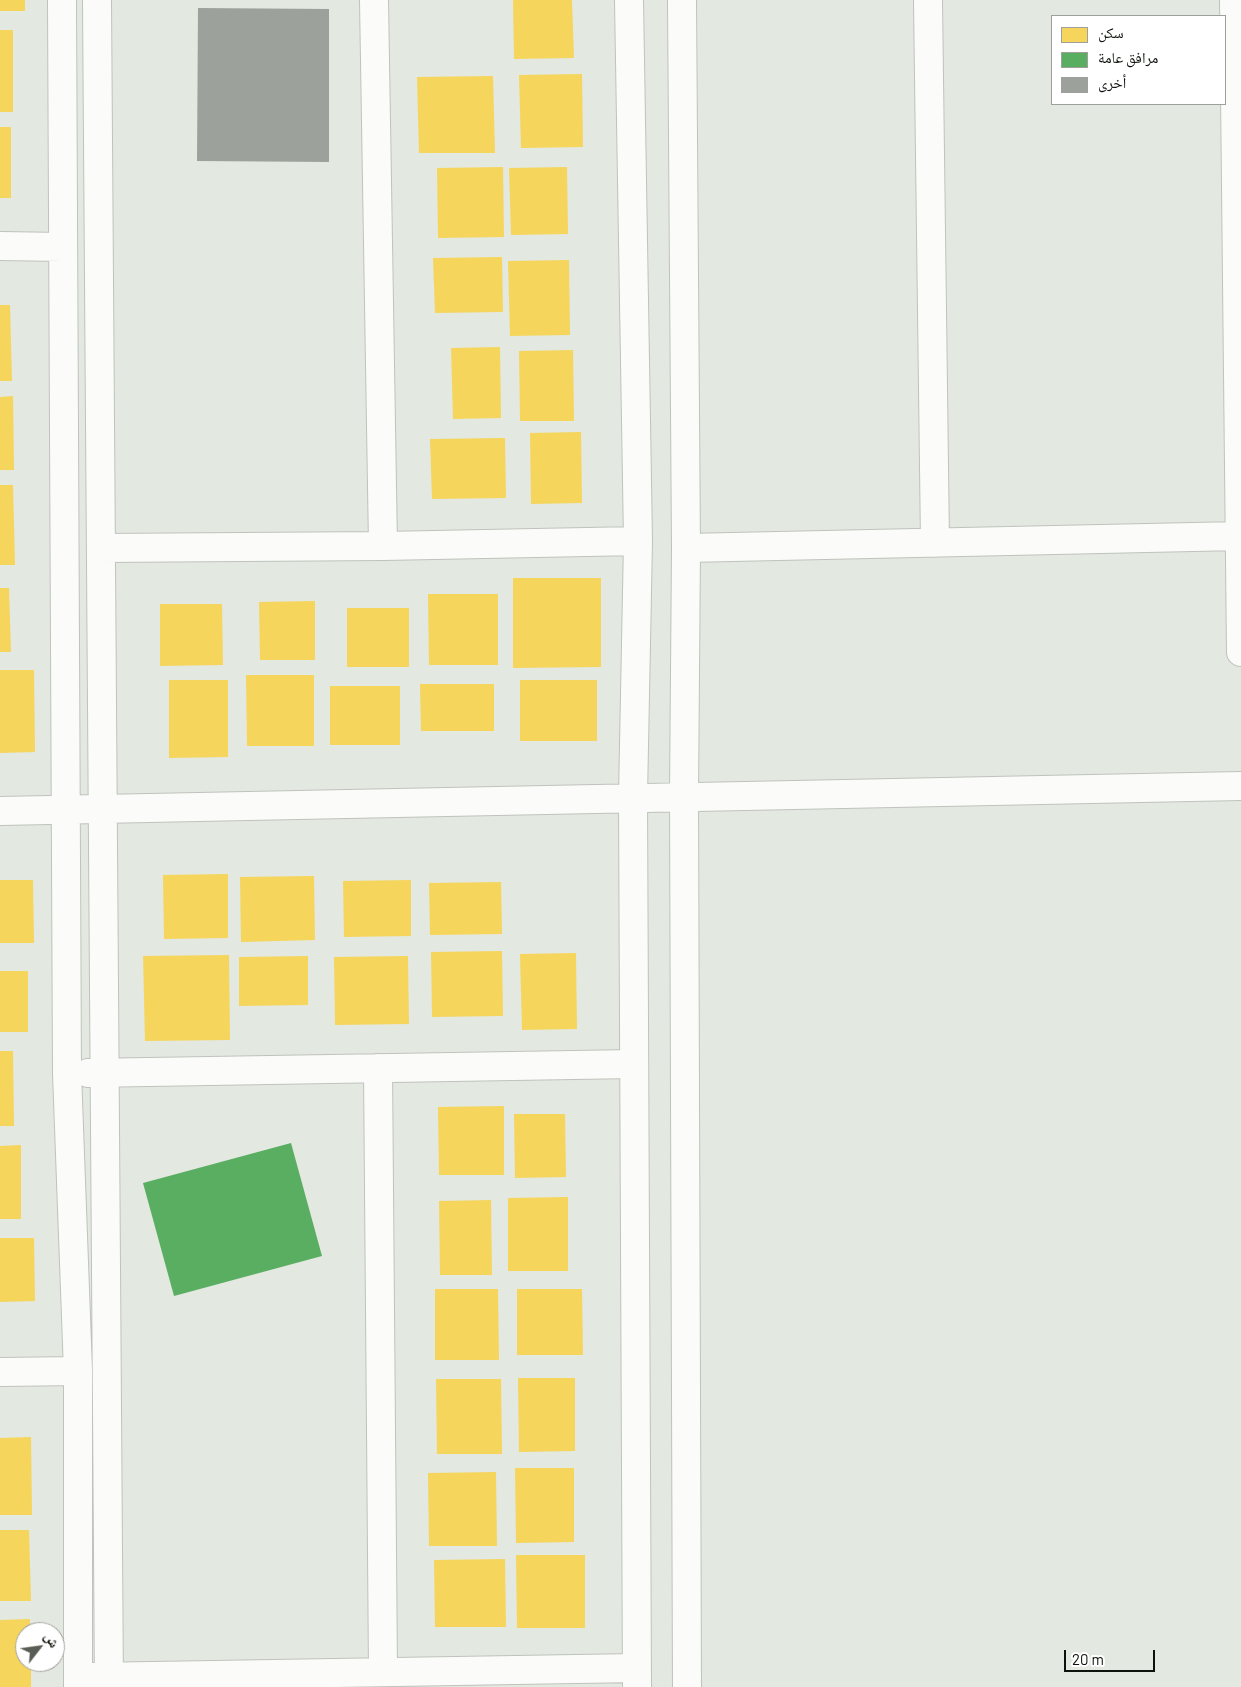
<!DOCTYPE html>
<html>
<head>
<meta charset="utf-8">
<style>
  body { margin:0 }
  #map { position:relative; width:1241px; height:1687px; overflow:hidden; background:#e3e8e0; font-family:Barlow,"Noto Naskh Arabic",sans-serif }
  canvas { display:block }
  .legend { position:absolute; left:1051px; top:15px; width:175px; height:90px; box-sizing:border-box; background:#fff; border:1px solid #9fa09e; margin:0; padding:6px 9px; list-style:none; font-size:15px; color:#0e120c }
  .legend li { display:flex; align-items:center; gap:10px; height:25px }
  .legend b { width:25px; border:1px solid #9fa09e }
  .north { position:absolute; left:15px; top:1622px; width:50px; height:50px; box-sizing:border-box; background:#fff; border:1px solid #9fa09e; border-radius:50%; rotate:60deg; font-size:14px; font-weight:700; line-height:20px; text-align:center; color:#0e120c }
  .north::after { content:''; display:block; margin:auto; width:18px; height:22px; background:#595d56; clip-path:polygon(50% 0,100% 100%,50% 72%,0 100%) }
  .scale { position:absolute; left:1064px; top:1650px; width:91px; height:22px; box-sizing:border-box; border:2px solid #0e120c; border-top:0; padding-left:6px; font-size:15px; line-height:18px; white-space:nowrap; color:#0e120c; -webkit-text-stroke:4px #fff; paint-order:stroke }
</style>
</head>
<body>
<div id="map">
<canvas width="1241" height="1687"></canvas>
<ul class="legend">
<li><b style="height:14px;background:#f6d55c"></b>سكن</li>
<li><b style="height:14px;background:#5aae61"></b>مرافق عامة</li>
<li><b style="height:14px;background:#9da19b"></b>أخرى</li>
</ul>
<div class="north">ش</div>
<div class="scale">20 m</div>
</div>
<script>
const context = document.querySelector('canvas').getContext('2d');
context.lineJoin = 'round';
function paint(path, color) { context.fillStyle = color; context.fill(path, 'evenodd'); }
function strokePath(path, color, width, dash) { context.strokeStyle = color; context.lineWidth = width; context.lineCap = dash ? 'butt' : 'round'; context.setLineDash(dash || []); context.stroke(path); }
paint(new Path2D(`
  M0,0H25V11H0Z
  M513,0H572L574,58L514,59Z
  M0,30H13V112H0Z
  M582,74L583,147L521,148L519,75Z
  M493,76L495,153H419L417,77Z
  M0,127H11V198H0Z
  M503,167L504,237L438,238L437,168Z
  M567,167L568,234L511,235L509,168Z
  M502,257L503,312L435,313L433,258Z
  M569,260L570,335L510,336L508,261Z
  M0,305H10L12,381H0Z
  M500,347L501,418L453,419L451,348Z
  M573,350L574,421H520L519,351Z
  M13,396L14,470H0V397Z
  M581,432L582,503L531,504L530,433Z
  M505,438L506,498L432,499L430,439Z
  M0,485H13L15,565H0Z
  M513,578H601V667L513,668Z
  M0,588H9L11,652H0Z
  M428,594H498V665H429Z
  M315,601V660H260L259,602Z
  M160,604H222L223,665L160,666Z
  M347,608H409V667H347Z
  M0,670H34L35,752L0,753Z
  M246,675H314V746H247Z
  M169,680H228V757L169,758Z
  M520,680H597V741H520Z
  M420,684H494V731H421Z
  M330,686H400V745H330Z
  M228,874V938L164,939L163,875Z
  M314,876L315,940L241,942L240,877Z
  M0,880H33L34,943H0Z
  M411,880V936L344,937L343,881Z
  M501,882L502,934L430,935L429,883Z
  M502,951L503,1016L432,1017L431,952Z
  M576,953L577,1029L522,1030L520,954Z
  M229,955L230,1040L145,1041L143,956Z
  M308,956V1005L239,1006V957Z
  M408,956L409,1024L335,1025L334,957Z
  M0,971H28V1032H0Z
  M0,1051H13L14,1126H0Z
  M504,1106V1175H439L438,1107Z
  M514,1114H565L566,1177L515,1178Z
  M21,1145V1219H0V1146Z
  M568,1197V1271H508V1198Z
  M491,1200L492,1275H440L439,1201Z
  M0,1238H34L35,1301L0,1302Z
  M435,1289H498L499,1360H435Z
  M517,1289H582L583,1355H517Z
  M518,1378H575V1451L519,1452Z
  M436,1379H501L502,1454H437Z
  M31,1437L32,1515H0V1438Z
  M515,1468H574V1542L516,1543Z
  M496,1472L497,1546H429L428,1473Z
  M0,1530H29L31,1601H0Z
  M516,1555H585V1628H517Z
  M505,1559L506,1627H435L434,1560Z
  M30,1619V1632H25V1662H31V1687H0V1620Z`), '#f6d55c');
paint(new Path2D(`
  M291,1143L322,1256L174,1296L143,1183Z`), '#5aae61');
paint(new Path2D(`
  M198,8L329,9V162L197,161Z`), '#9da19b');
const minor = new Path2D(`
  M62,0L67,1073L78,1371V1687
  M97,0L109,1687
  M374,0L383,546
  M629,0L638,541L633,797L637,1687
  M682,0L686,548L684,796L687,1687
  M928,0L935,543
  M1234,0L1241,652
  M0,246L63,247
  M101,548L383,546L638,541
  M686,548L1239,536
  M0,811L1241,786
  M378,1068L383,1672
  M88,1073L634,1064
  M0,1372L78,1371
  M92,1677L637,1668`);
strokePath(minor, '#bfc3bc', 30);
strokePath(minor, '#fbfcfa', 28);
</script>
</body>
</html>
